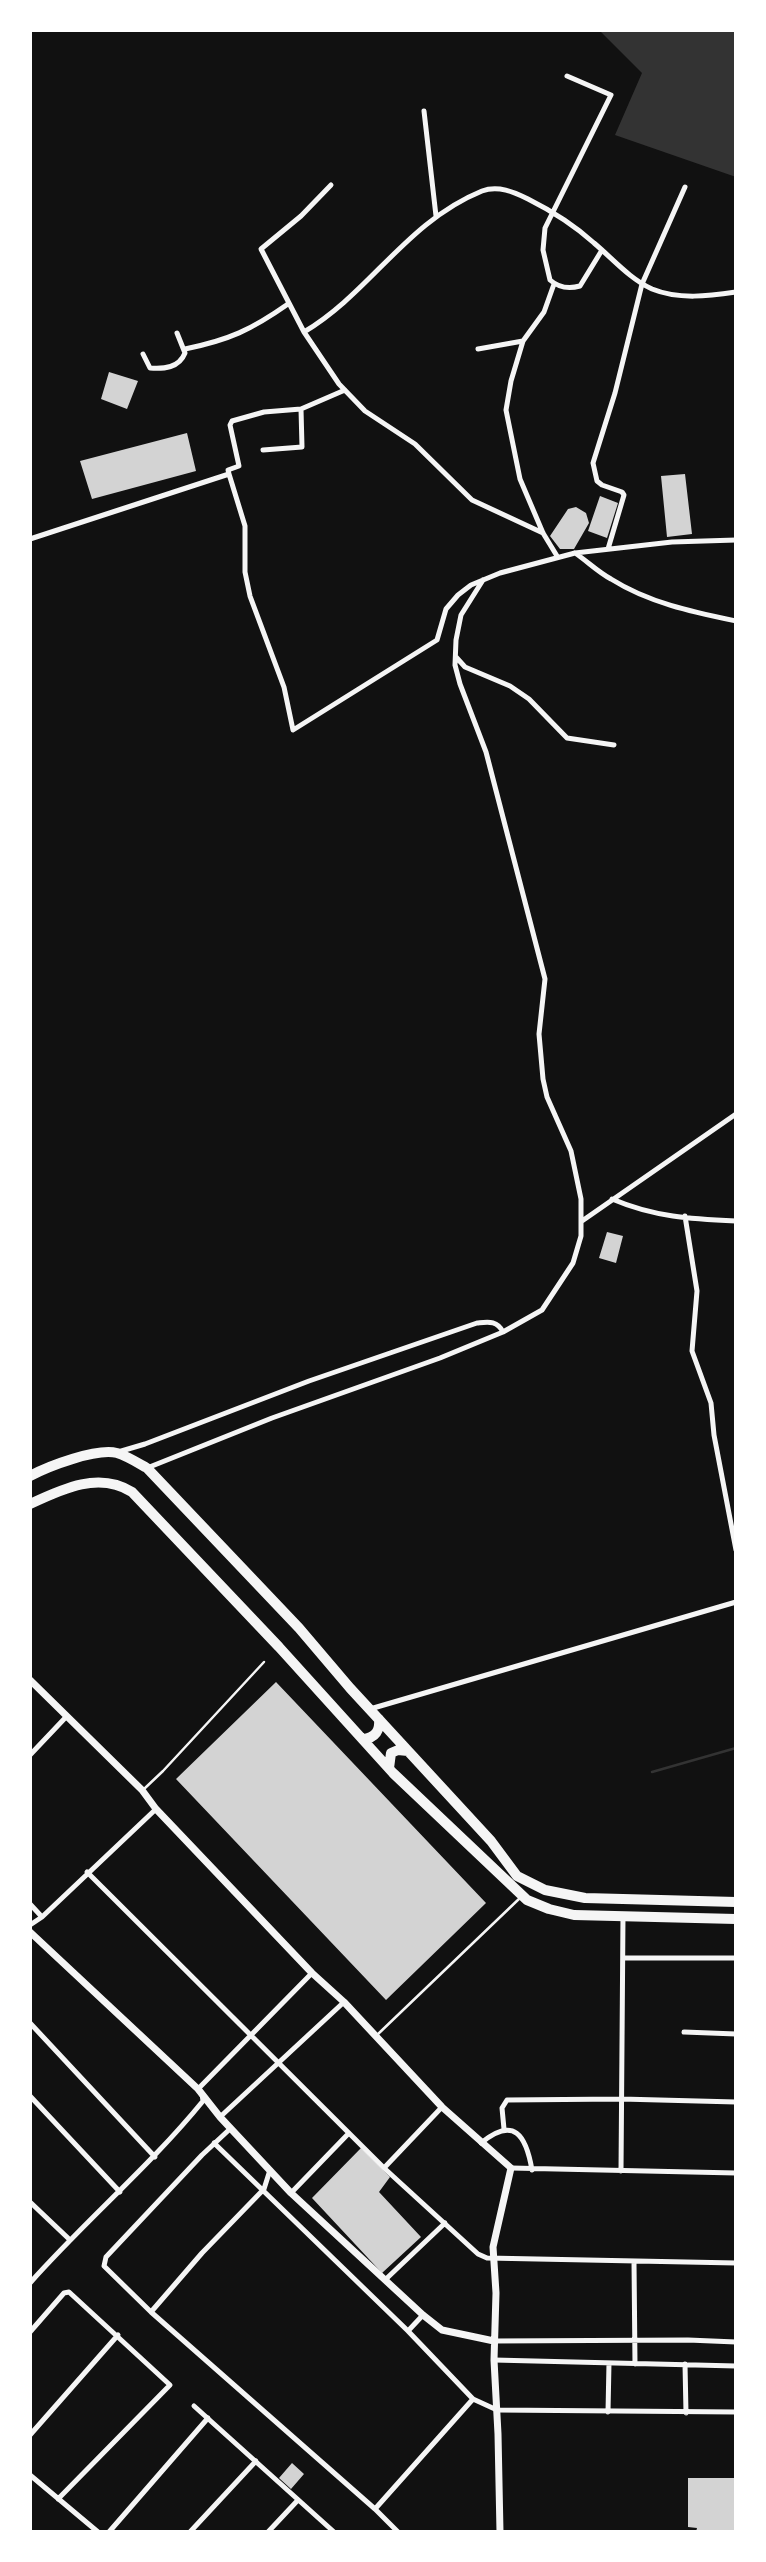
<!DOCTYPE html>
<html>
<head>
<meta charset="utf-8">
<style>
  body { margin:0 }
  #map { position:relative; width:766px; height:2562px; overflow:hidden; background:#111; font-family:"Fira Sans",sans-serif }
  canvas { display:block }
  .frame { position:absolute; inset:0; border:32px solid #fff; pointer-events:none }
</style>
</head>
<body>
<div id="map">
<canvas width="766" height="2562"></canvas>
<div class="frame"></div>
</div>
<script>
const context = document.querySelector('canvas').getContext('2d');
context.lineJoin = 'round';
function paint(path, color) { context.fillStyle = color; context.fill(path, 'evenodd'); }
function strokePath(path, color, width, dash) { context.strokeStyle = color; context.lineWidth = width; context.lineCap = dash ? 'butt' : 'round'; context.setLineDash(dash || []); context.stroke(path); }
paint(new Path2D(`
  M599,30H736V177L615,135L642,73Z`), '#333');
strokePath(new Path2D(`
  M652,1772L736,1748`), '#333', 2.5);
paint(new Path2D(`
  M109,372L138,381L127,409L101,399Z
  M187,433L196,471L92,499L80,461Z
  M685,474L692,534L667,537L661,476Z
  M600,496L618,503L607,538L588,531Z
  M576,507L586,513L589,523L574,549H560L550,536L568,509Z
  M607,1232L623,1236L616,1263L599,1258Z
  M276,1682L486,1903L386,2000L176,1779Z
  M361,2148L390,2177L379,2192L421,2237L382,2273L312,2198Z
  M292,2463L304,2474L291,2489L279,2478Z
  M688,2478H736V2532H696L697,2528L688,2527Z`), '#d3d3d3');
strokePath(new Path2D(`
  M144,1789L163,1771L264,1662
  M377,2035L521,1897`), '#f5f5f5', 2.5);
strokePath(new Path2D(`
  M567,76L611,95L545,228L543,250L550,280C559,288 569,289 580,286L602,250
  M424,111L436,216
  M331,185L301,216L261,249L304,332L339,384L365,411L415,444L472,500L543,533
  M554,284L544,312L523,341L511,381L506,410L520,479L543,533L557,556
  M304,332C370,293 406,222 482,191C498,185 514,192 528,199C552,211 574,225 594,243C613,259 630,279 652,289C679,300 709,296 736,292
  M185,349C229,340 251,330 288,304
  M478,349L523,341
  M143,354L150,368C164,369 179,368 185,353L177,333
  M263,450L302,447L301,409
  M229,474L245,526V572L250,596L284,687L293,730L437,640L446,609L458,595L471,585L500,573L575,553L672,542L736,540
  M30,539L229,474L228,470L239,466L230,425L232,421L264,412L301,409L345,390
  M608,549L624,495L622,492L602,485L597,481L593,463L615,393L642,284L685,187
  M575,553C587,561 598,572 611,579C649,603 693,612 736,621
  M456,657L465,667L510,686L529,699L567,738L614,745
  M612,1199C654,1217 691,1219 736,1221
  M685,1216L697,1291L692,1351L711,1403L714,1435L736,1550
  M582,1221L736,1114
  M118,1452L145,1444L309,1381L477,1323C488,1322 497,1320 503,1332
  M147,1468L272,1418L440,1358L503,1332L542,1310L573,1263L581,1236V1199L571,1151L547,1097L543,1079L539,1034L545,979L486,752L460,684L455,665L456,640L461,615L483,580
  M370,1709L736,1602
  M30,1755L66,1717
  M87,1872L384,2168L478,2254L487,2258L736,2263
  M30,1904L42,1917
  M30,1925L42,1917L156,1809
  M623,1958H736
  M30,2023L155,2157
  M684,2032L736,2034
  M198,2089L312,1973
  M30,2096L120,2192
  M220,2117L344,2002
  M231,2128L202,2155L106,2257L104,2266L151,2312L375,2509L398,2532
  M504,2129L502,2108L507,2100L621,2099L736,2102
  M214,2143L408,2331L473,2399L497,2410L736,2412
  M481,2143C514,2116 526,2135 532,2170
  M384,2168L442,2107
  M511,2168L736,2173
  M621,2171L623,1916
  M291,2193L349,2133
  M30,2202L69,2239
  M634,2262L635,2364
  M386,2279L445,2223
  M30,2283C86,2220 150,2166 203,2101L202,2094
  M151,2312L202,2253L264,2189L270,2170
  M408,2331L423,2315
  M30,2332L64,2293L69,2292L170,2385L58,2499
  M494,2341L688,2340L736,2342
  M494,2360L736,2366
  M685,2364L686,2413
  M194,2406L334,2532
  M608,2412L609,2363
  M30,2435L118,2335
  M30,2475L98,2532
  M375,2509L473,2399
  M109,2532L208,2418
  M190,2532L256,2461
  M268,2532L298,2500`), '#f5f5f5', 5);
strokePath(new Path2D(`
  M30,1680L142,1790L156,1809L312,1973L344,2002L442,2107L511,2168L493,2247L496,2293L494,2360L498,2434L500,2532
  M30,1932L198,2089L220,2117L291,2193L423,2315L442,2330L494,2341`), '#f5f5f5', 7);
strokePath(new Path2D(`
  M30,1476C49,1466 96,1448 117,1453C127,1456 138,1463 147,1468L299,1628L350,1688L491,1841L517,1876L545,1890L585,1898L736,1902
  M30,1504C62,1489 99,1471 132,1492L279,1647L393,1773L527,1900L549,1909L574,1915L736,1919
  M363,1739C376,1738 380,1730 379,1719
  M389,1768L391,1753L398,1750L408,1751`), '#f5f5f5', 10);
</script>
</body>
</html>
